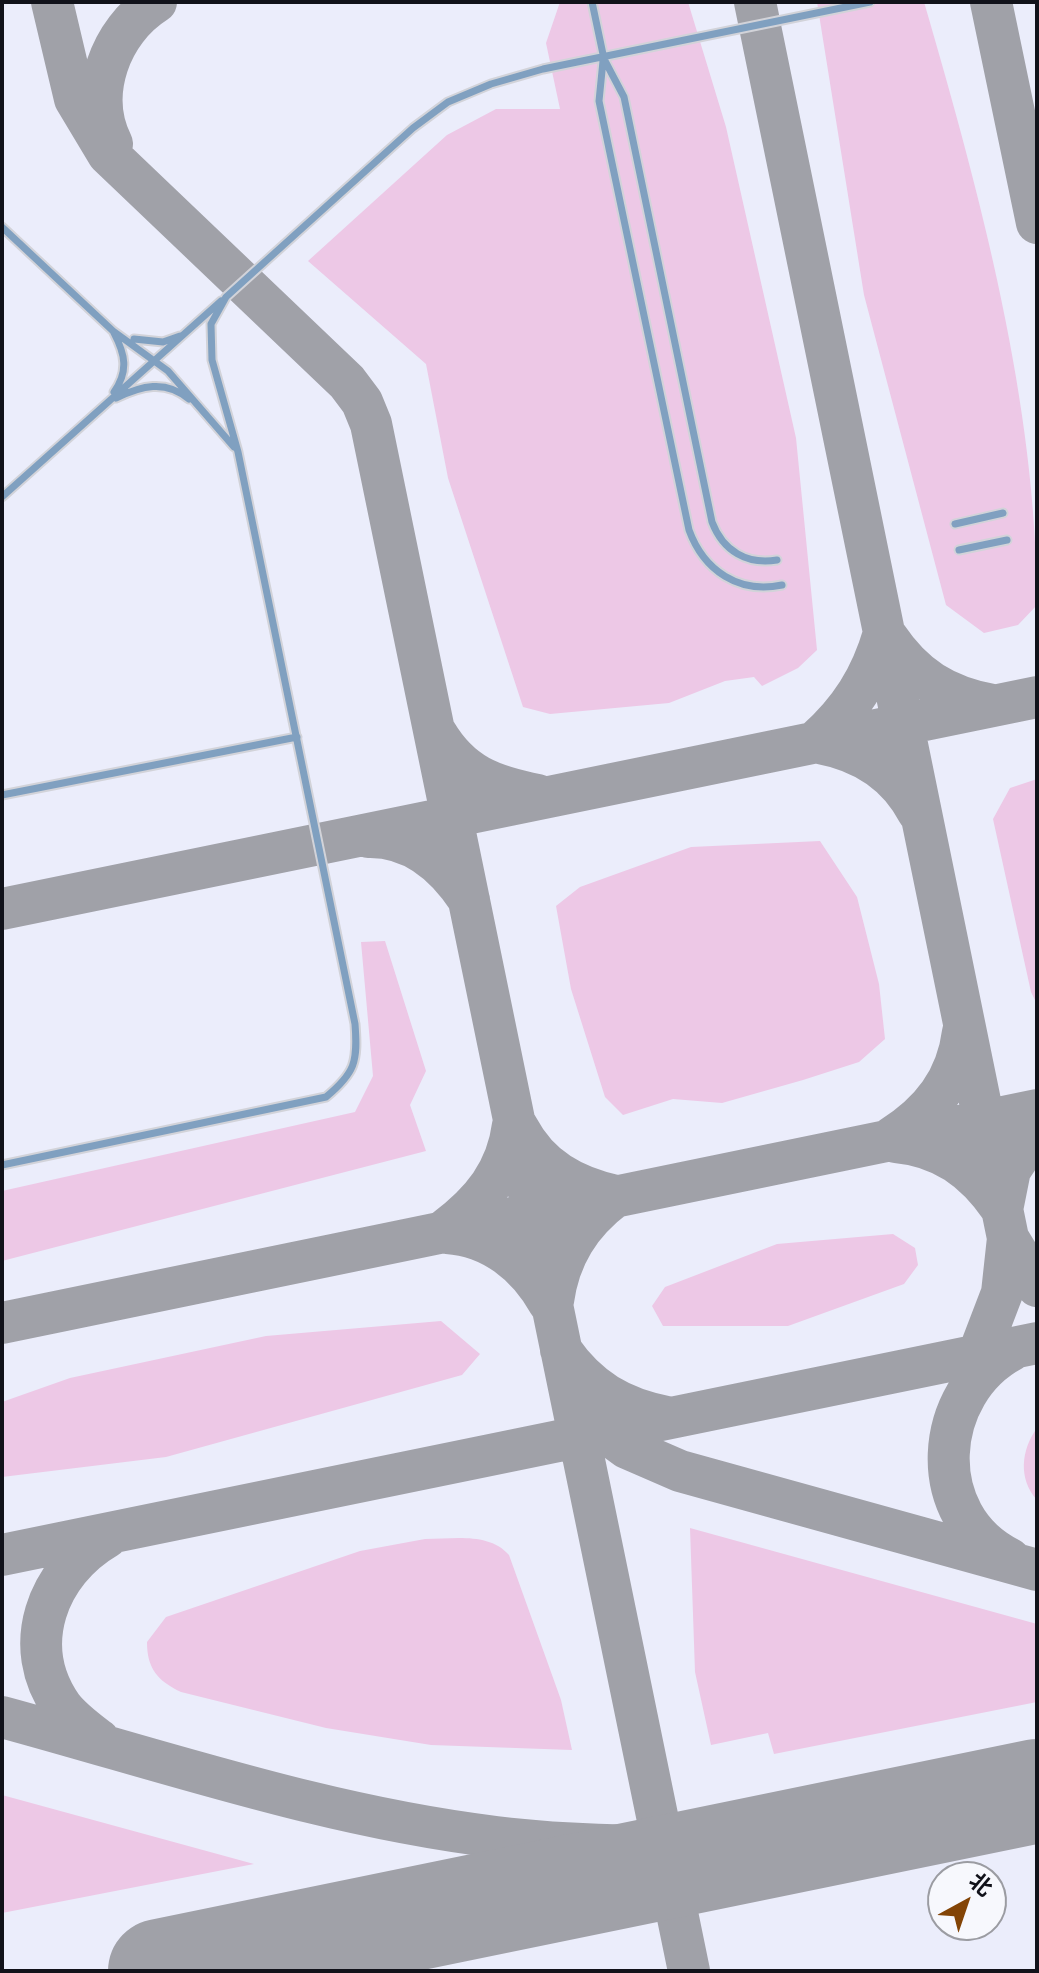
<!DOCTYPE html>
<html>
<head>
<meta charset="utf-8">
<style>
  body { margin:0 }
  #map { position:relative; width:1039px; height:1973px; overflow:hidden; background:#f7f8fd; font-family:"PT Sans Narrow","Noto Sans SC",sans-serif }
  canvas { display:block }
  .frame { position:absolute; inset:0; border:4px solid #11121a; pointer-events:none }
  .north { position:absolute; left:927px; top:1861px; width:80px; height:80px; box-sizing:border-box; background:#f7f8fd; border:2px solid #9b9ca2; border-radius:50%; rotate:40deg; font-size:22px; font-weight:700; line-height:32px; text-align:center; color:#11121a }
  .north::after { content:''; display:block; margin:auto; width:28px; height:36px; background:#834406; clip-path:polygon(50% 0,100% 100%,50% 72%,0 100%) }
</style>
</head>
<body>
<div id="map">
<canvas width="1039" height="1973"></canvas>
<div class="frame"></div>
<div class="north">北</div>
</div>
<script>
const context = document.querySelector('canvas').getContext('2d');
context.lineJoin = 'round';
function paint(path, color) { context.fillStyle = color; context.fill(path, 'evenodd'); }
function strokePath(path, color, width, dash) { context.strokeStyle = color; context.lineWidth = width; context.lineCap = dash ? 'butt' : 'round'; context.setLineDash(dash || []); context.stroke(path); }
paint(new Path2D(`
  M2,2H1037V1971H2ZM943,1877H991V1925H943Z`), '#ebedfb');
paint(new Path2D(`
  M560,2H688L726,127L796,438L817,650L798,668L762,686L754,677L725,681L669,703L550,714L523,707L448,478L426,364L308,261L447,135L496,109H560L546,43Z
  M817,2H924C980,194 1037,404 1037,605L1018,625L984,633L946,605L864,295Z
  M1037,779V1004L1031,992L993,819L1010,788Z
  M820,841L857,897L879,984L885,1039L859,1062L803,1080L722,1103L673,1099L623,1115L605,1097L571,989L556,906L580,887L691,847Z
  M385,941L426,1071L410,1105L426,1151L2,1261V1191L355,1112L373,1076L361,942Z
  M893,1234L915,1248L918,1265L904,1284L788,1326H663L652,1306L665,1287L777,1244Z
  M441,1321L480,1354L462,1375L166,1457L2,1477V1402L70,1378L266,1336Z
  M1037,1428V1500C1018,1479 1021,1450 1037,1428Z
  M690,1528L1037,1624V1702L774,1754L768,1733L711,1745L695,1672Z
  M425,1539C453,1539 489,1532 509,1555L561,1700L572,1750L431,1745L326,1728L181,1692C158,1681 147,1669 147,1642L166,1617L360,1551Z
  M2,1795L254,1864L2,1913Z`), '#edc8e6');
strokePath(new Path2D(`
  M52,2L75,99L108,154L347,382L362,402L371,424L689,1971
  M755,2L1008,1238L1037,1286
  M991,2L1037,223
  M112,144C87,94 110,31 156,2
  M887,637C914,677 945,696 992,705
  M436,733C461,775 492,786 538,795
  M815,742C850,711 871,678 884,633
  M820,743C863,751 897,772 918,812
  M368,837C413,836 446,865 469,900
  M2,909L1037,697
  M518,1128C539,1168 574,1187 616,1196
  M891,1138C931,1113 957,1080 963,1032
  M896,1142C942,1146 975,1170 1001,1208
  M1003,1205L1010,1170L1037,1129
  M445,1230C482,1202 507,1172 513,1125
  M447,1233C492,1236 527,1264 549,1303
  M553,1301C559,1256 580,1223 616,1196
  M2,1323L1037,1110
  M561,1350C588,1389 621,1408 667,1417
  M971,1374L1002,1293L1008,1238
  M593,1423L627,1448L680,1471L1037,1570
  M2,1555L1037,1343
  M1010,1559C923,1516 933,1392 1012,1350
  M2,1717C164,1761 328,1817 496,1837C586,1848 678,1846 768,1846
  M99,1740C86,1730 72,1720 62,1707C19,1646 47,1572 107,1537`), '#a0a1a8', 42);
strokePath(new Path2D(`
  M160,1971L1037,1791`), '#a0a1a8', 104);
const service = new Path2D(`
  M592,2L604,59L624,97L712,522C723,551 747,565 777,560
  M603,61L599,101L689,530C704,571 739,594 782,585
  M2,227L113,331L168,371L234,447
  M134,339L163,342L180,336
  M114,392C129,371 125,354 114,333
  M116,398C141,386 165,379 189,399
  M2,497L221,301
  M955,524L1003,513
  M959,550L1007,540
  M2,795L297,737
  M2,1165L326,1097C355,1073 358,1062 355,1024L238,452L212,360L211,324L226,297L413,128L448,102L491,84L543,69L870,2`);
strokePath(service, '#d2d3d9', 11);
strokePath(service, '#80a0c0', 7);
</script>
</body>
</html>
